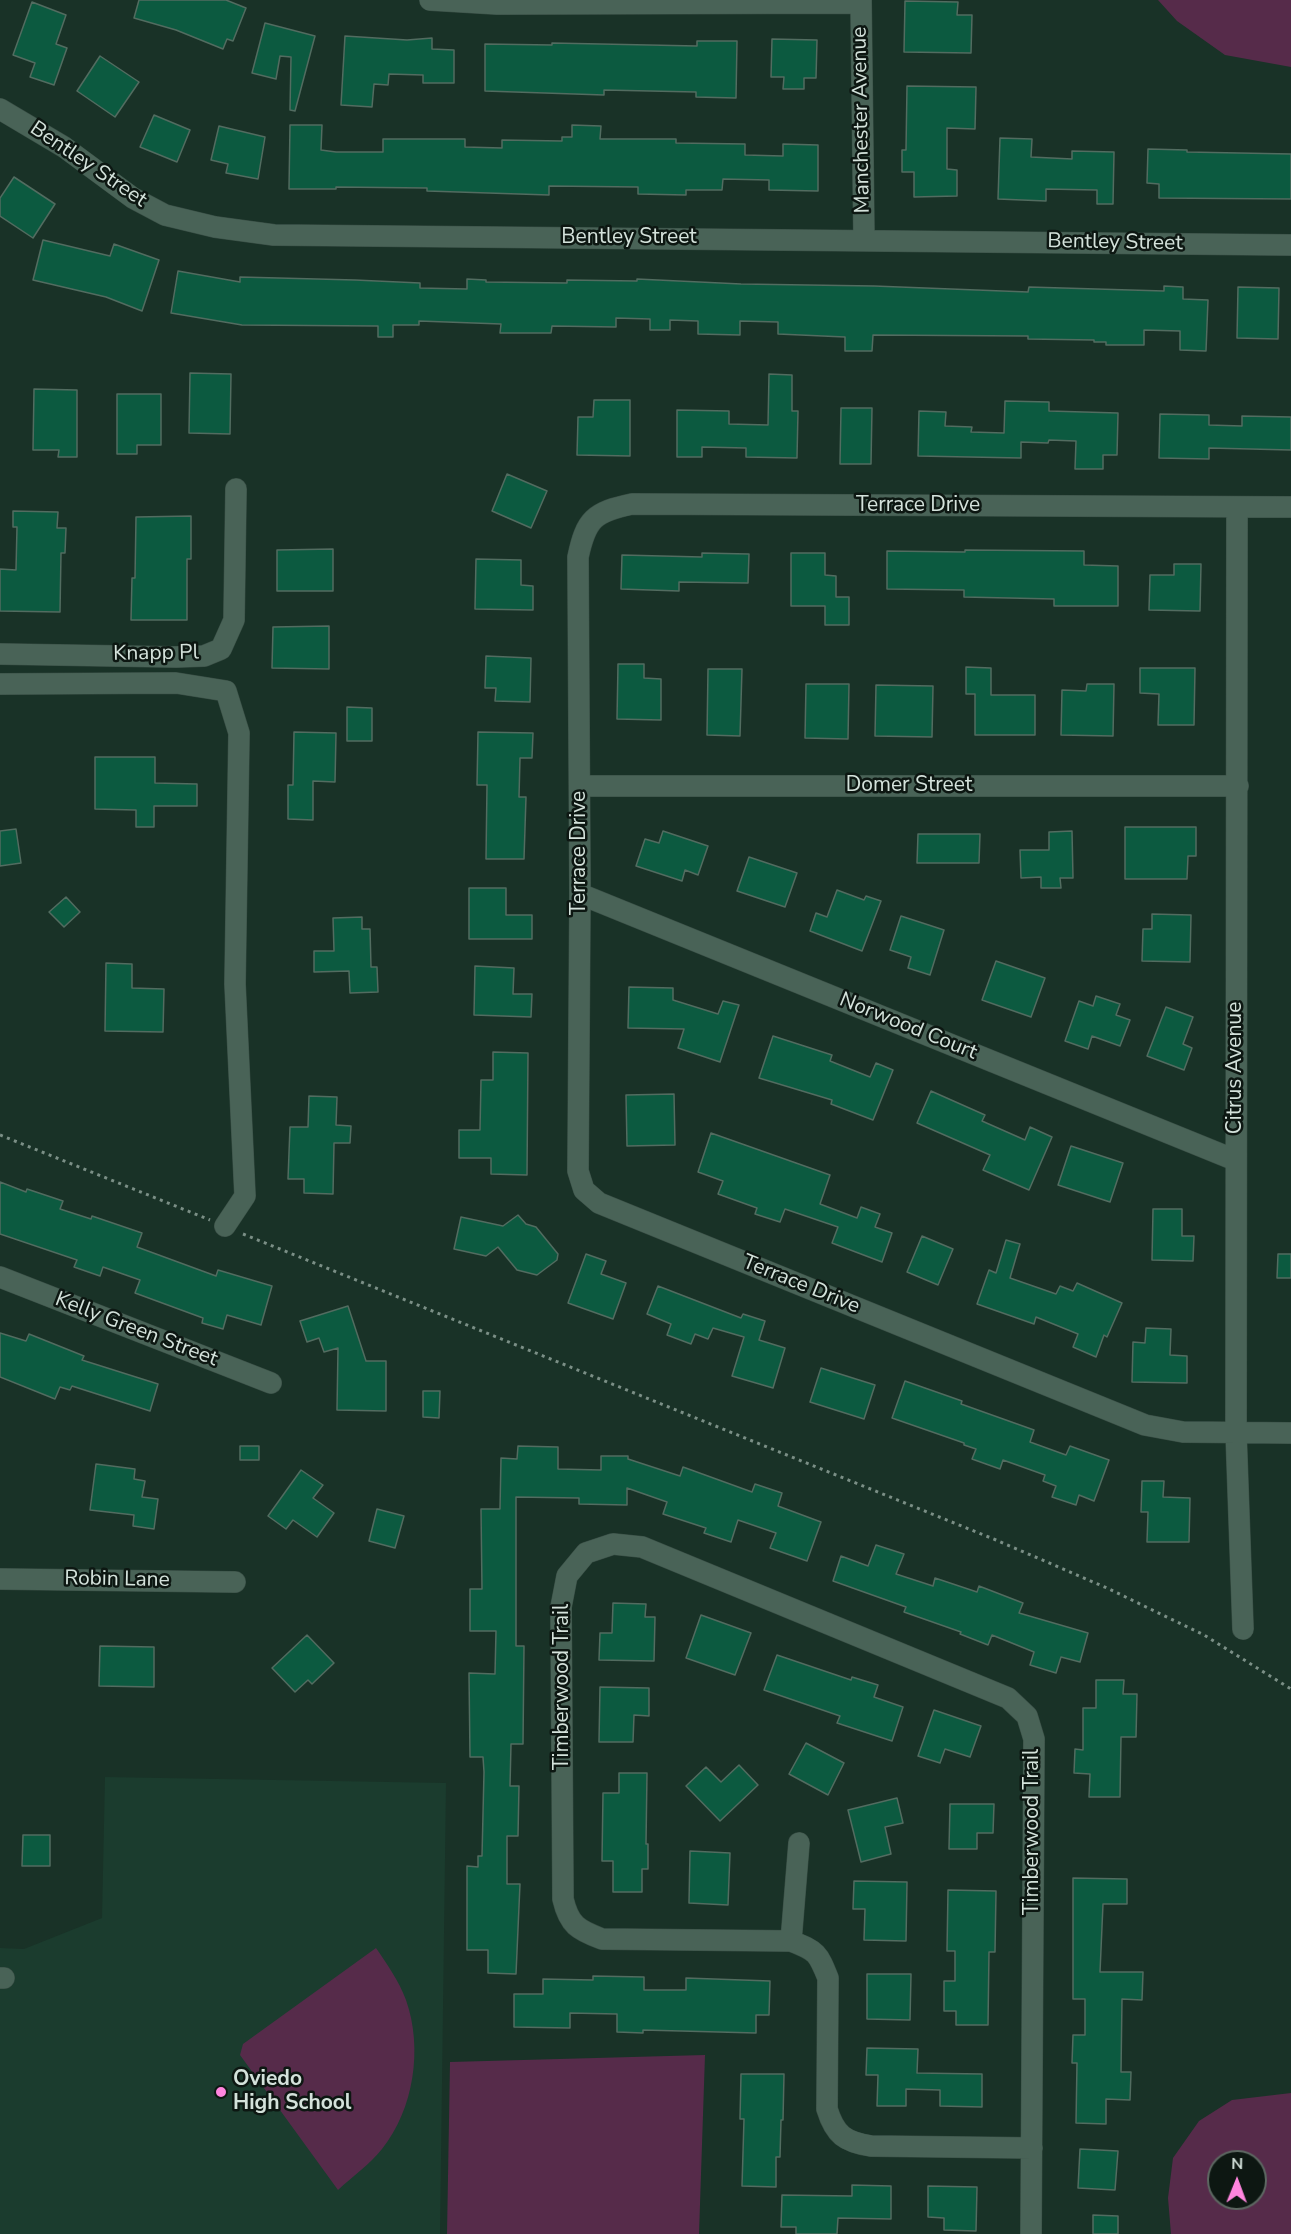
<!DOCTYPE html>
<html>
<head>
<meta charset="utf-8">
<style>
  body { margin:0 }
  #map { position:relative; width:1291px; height:2234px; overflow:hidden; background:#193227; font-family:"Nunito Sans",sans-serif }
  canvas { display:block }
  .north { position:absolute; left:1207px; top:2150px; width:60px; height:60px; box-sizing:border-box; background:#0d1712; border:2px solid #5d6862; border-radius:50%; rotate:1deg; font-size:16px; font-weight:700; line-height:24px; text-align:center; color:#d4e2db }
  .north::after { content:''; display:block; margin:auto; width:21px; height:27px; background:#ff85de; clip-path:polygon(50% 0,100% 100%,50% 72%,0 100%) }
</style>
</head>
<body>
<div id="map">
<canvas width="1291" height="2234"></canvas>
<div class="north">N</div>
</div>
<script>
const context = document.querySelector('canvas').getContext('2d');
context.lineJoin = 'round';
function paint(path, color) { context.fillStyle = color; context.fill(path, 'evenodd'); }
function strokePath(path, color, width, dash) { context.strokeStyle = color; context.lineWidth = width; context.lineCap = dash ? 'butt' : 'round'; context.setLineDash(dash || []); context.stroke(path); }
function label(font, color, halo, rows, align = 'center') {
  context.font = font + ' "Nunito Sans",sans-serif'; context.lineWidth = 5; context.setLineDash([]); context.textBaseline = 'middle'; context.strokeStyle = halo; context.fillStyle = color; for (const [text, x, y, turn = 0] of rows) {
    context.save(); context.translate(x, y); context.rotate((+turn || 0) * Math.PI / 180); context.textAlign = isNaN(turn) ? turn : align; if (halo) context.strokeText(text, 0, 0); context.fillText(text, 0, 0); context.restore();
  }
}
paint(new Path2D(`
  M105,1777L446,1783L440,2234H0V1948L24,1949L102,1918Z`), '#1b3c2e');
paint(new Path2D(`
  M1158,0H1291V67L1225,55L1177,21Z
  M376,1948C387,1964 399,1981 406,2000C423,2048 414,2109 382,2149C370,2164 352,2177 338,2190L240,2055L243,2044Z
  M705,2055L699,2234H447L450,2062Z
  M1291,2093V2234H1171L1168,2198L1173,2158L1199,2121L1232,2100ZM1219,2162H1255V2198H1219Z`), '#562b4a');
const building = new Path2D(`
  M139,0H226L246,8L233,41L227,39L223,49L176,30L134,18Z
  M905,1L958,2L957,15H972L971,53L904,52Z
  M32,2L66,15L56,44L67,48L54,85L30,77L35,63L13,55Z
  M265,23L315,36L295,111L290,110L291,57L280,56L276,79L252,73Z
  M345,36L407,40L432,38V49L454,50V83H423V75L389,74L388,85L374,84L372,107L341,105Z
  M772,39L817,40L816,78H804V89H783L784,77H771Z
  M697,41H737L736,98L696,97V92L604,90V95L485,91V44L552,45V43L697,46Z
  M100,56L139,82L115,117L77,91Z
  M907,86L976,87L975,129L947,128V169L957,170V196L914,197V172H902V150H906Z
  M154,115L190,130L177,162L140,147Z
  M290,125H322L321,150L336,152H383V139H465V147L502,148V140L562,141V137H572V125L601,126L600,139H676V143L745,144V155L783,156V144L818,145V191L769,190V180L723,179L722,190H686V195L638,194V187L549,186V195L427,191V188L336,187V189H289Z
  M219,126L265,137L258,179L226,173L228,164L211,160Z
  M1000,138L1032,139L1031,157L1072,159V151L1114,152L1113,204H1097V190L1046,189V201L998,199Z
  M1148,149L1187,150V152L1291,154V199L1159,198V184L1147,183Z
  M14,177L55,204L33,238L0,216V198Z
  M43,240L110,256L114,244L159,260L142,311L106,297L33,280Z
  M178,271L240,282V277L355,280L420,283V288L467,289V279L486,280V282L567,283V280L637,281V279L741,284L874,286L1028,292L1029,287L1164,291V286L1183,287V299L1208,300L1206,351L1180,350V331L1144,330V345H1106V342H1094V340L1028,339V336L873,335L872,351H845V337L778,334V322L740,321V335L698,334V321L670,320V330H650V319L616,318V327L552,326L551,333H500L501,324L419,321V325H393V337H378V326L242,325L171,313Z
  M1238,287L1279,288L1278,339L1237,338Z
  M190,373L231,374L230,434L189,433Z
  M769,374L792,375V411H798L797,458L746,457V448L702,447V457H677V410L729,411V424L768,425Z
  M34,389L77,390V457H58L59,450H33Z
  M117,394H161V445H137V454H117Z
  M594,400H630V456L577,455L578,417H593Z
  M1005,401L1049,402V411L1118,413L1117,455H1103V469H1075L1076,441L1049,440L1048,443L1021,442V458L918,456L919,411L946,412L945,426L972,427L971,432L1004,433Z
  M841,408H872L871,464H840Z
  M1160,414L1209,415V425L1242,426V416L1291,417V450L1209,448V459L1159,458Z
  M507,474L547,491L531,528L492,511Z
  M13,511L58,512L57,528H66L65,553H61L60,612L0,611V569L16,570L17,527H13Z
  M191,516V559H187V620H131L132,578H135L136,517Z
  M333,549V591H277V550Z
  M965,550L1084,551V565L1118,566V606H1054V599L964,597V590L887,589V551L965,552Z
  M702,553L749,554L748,583L679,582V591L621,589L622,555L702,557Z
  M791,553H825V575L836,576V597H849V625H825V606H791Z
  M476,559L521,560V585L533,586V610L475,609Z
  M1174,564H1201L1200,611L1149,610L1150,575H1174Z
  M329,626V669L272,668L273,627Z
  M486,656L531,658L530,702L495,701L496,688H485Z
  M618,664H644V678L661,679V720L617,719Z
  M966,667L991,668V695H1035V735H975V694H966Z
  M1140,668H1195L1194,725H1158L1159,694L1140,693Z
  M708,669H742L740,736L707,735Z
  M806,684H849L848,739L805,738Z
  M1087,684H1114L1113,736L1061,735L1062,690L1086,691Z
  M876,685L933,686L932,737L875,736Z
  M347,707L372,708V741H347Z
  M294,732L336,733L335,782L313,781V820L288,819V785H293Z
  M478,732L533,733L532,758H520L519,797H526L524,859H486L487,785H477Z
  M95,757H155V783L197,784V806H154V827H136V810L95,809Z
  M1125,827H1196V856H1188L1187,879H1125Z
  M16,829L21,863L0,866V831Z
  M663,831L708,846L698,875L685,870L682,881L636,866L645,839L659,843Z
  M1072,831L1073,878H1060L1061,888H1041V877L1021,878L1020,850H1049V832Z
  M918,834H980L979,863H917Z
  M749,857L797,873L785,907L737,891Z
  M469,888H506V915H532V939H469Z
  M837,890L864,900L866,896L881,901L862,951L810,931L816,913L827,917Z
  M66,897L80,912L64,927L49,912Z
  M1152,914L1191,915L1190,962L1142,961L1143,929H1152Z
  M901,916L944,930L930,975L908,968L911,957L890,950Z
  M362,917V929H370L371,967H377L378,992L350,993L349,971L314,972V951H334L333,918Z
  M996,961L1045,978L1031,1017L982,1000Z
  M106,963L132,964V988L164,989L163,1032L105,1031Z
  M475,966L514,968L513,994H532L531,1017L474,1015Z
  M629,987L673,988V1000L718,1014L723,1001L739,1005L720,1062L678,1048L684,1029L628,1028Z
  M1096,996L1120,1004L1116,1015L1130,1020L1120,1046L1092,1036L1088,1049L1065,1041L1079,1001L1093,1006Z
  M1166,1007L1193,1017L1183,1044L1192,1048L1184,1070L1147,1056Z
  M773,1036L832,1055L830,1061L870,1077L876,1063L893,1070L873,1120L831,1104L832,1100L759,1078Z
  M493,1052L528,1053L527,1175L491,1174V1158H459V1130H480L481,1080H493Z
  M931,1091L985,1115L982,1121L1025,1140L1030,1127L1052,1137L1029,1190L983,1170L990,1155L917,1123Z
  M674,1094L675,1145L627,1146L626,1095Z
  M309,1096L337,1097L336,1125L351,1126L350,1143H334L333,1194L304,1193V1179H288L290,1127H308Z
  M711,1133L830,1175L820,1204L857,1218L861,1207L880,1214L875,1227L892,1233L882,1262L832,1243L838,1227L785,1209L780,1222L755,1214L757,1208L718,1194L723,1181L698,1172Z
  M1071,1146L1123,1163L1110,1202L1058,1185Z
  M0,1182L26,1192L27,1189L63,1201L60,1209L91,1219L92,1216L142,1233L137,1247L216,1276L218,1270L272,1286L261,1325L227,1315L223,1329L202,1323L203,1318L135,1293L140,1280L103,1267L100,1276L74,1267L77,1260L0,1234Z
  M1153,1209H1182V1236H1194L1193,1261L1152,1260Z
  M518,1215L526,1224L536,1227L558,1254L557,1260L537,1275L517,1270L498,1247L486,1256L454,1249L461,1217L503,1226Z
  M922,1236L953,1249L938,1285L907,1272Z
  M1006,1240L1020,1244L1010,1278L1056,1294L1060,1286L1073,1291L1077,1283L1122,1303L1107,1337L1104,1335L1096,1357L1073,1347L1078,1334L1036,1317L1034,1324L977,1304L989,1270L996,1273Z
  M586,1254L606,1261L601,1274L626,1283L613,1319L568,1303Z
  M1278,1254H1291V1278H1277Z
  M658,1286L741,1318L743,1314L765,1321L759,1340L785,1348L773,1388L732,1376L744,1337L713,1328L708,1339L695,1334L691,1344L667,1335L671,1324L647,1314Z
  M348,1306L366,1361H386V1411L337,1410L338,1348L324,1352L319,1338L307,1342L300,1321Z
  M1146,1328L1171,1329L1170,1355L1187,1356V1383L1132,1382L1133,1342L1145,1343Z
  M0,1333L26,1341L29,1334L84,1356L82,1360L158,1384L150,1411L72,1386L70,1390L60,1387L55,1399L0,1377Z
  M821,1368L875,1385L864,1419L810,1402Z
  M905,1381L962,1401L961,1404L1034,1430L1030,1442L1066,1455L1070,1446L1109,1460L1094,1501L1079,1495L1076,1505L1052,1497L1056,1486L1043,1481L1045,1475L1003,1460L1000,1469L972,1459L976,1449L964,1445V1443L892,1418Z
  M423,1391H440L439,1418L423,1417Z
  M240,1446H259V1460H240Z
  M518,1446L558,1447V1469L601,1470V1456H628V1459L680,1476L683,1467L752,1492L755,1484L782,1493L778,1506L821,1522L807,1561L770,1548L776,1533L738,1520L731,1542L704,1533L706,1528L663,1514L667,1502L627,1488V1505L579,1504V1498L516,1497V1646H524L523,1744H511L510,1786H519L518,1836H507V1884H520L516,1974L488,1973V1950H467V1866L478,1867V1856H482L484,1772L483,1757H470L469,1673L495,1674L496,1631H470V1589H482L481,1509H500L501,1458L517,1459Z
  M96,1464L135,1469L134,1479L145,1481L142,1497L158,1499L154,1529L133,1526L134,1515L90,1510Z
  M301,1470L323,1485L313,1498L334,1513L317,1537L293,1520L286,1529L268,1516Z
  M1142,1481H1164L1163,1497L1190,1498L1189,1542H1147L1148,1512H1141Z
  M377,1509L404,1516L395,1548L369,1541Z
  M876,1545L904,1554L896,1574L933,1586L935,1578L977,1592L979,1586L1023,1603L1019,1613L1088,1633L1080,1662L1061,1657L1056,1673L1030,1665L1034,1652L992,1635L988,1645L960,1634L961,1632L904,1612L906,1607L833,1581L841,1556L868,1566Z
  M613,1603L646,1604L645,1617H655L654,1661L599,1660L600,1633H612Z
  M701,1615L751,1633L735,1675L686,1658Z
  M307,1635L334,1663L312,1684L308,1680L295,1692L272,1668Z
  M100,1646L154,1647V1687L99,1686Z
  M777,1655L851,1680L852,1677L878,1685L874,1697L903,1707L892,1741L837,1723L840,1716L764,1690Z
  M1096,1680H1124L1123,1694H1137L1136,1737H1121L1120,1797H1089L1090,1774L1074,1773L1075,1749L1083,1750V1708H1096Z
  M600,1687L649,1688V1716L634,1715L633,1742H599Z
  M934,1710L981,1726L970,1757L945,1749L940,1763L918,1756Z
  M806,1743L844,1763L828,1795L789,1774Z
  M739,1765L758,1785L720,1821L686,1786L706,1767L721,1782Z
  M619,1773H647L646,1844H648V1869H642V1892H613V1861H602L603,1793H619Z
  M897,1798L903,1823L885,1827L891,1854L861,1862L848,1810Z
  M950,1804H994L993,1833H977V1849H949Z
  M23,1835H50V1866H22Z
  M690,1851L730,1853L728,1905L689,1903Z
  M1073,1878L1127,1879V1904H1103L1100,1972H1143L1142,2000L1122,1999L1121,2072H1131L1130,2100L1106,2099V2124L1076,2123L1077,2063H1072L1073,2035H1085V1999H1073Z
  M854,1881L907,1882L906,1941L864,1940L865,1909H853Z
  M948,1890L996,1891L995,1952H989L988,2025H956V2011H944V1981H955V1951H947Z
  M867,1974H911L910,2020L867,2019Z
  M593,1976L644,1977V1990H686V1978L770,1981L769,2015H756V2033L643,2030V2033L617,2032V2014L570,2013V2028L514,2027V1994H543V1979L593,1980Z
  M867,2048L918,2049L917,2073L982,2074V2107L940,2106V2090L906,2089V2106H877L878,2075H866Z
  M741,2074H784L783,2120H781L780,2157H776V2187L742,2186L744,2119H740Z
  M1080,2149L1118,2151L1115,2190L1078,2188Z
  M852,2185L891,2186V2219L838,2218L837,2234H796V2227H781L782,2195L852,2196Z
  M928,2186L977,2187L976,2231L944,2230V2218L928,2217Z
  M1093,2215L1118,2216V2234H1093Z`);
paint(building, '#0c5a40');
strokePath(building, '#526c60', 1.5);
const minor = new Path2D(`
  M430,0L497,4L861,3
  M861,0L864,240
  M0,109L64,147L133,198L165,215L215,227L274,235L1291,245
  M1237,507L1236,1432L1243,1629
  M1291,507L632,504C594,512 586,519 578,557L580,894L578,1171L584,1190L599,1203L1145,1425L1183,1432L1291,1433
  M0,654L176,657L204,656L221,649L234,620L236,489
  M0,684L176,683L226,691L239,733L235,984L245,1196L225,1226
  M580,786H1238
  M580,894L1235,1160
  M0,1277L271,1383
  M0,1579L235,1582
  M791,1941L799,1843
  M0,1978H4
  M1031,2234L1034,1739L1027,1716L1008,1698L642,1547L613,1544L586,1553L567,1576L561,1607L563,1899C569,1925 578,1930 602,1939L791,1941C817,1951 818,1953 828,1978L827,2109C835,2135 845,2142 871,2146L1032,2148`);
strokePath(minor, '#394e45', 22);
strokePath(new Path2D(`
  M0,1135L210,1220
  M243,1234L996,1540L1107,1588L1204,1635L1291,1689`), '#7b8f86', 3, [3, 4.5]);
strokePath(minor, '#496357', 21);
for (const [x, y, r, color] of [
  [221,2092,6,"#ff85de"]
]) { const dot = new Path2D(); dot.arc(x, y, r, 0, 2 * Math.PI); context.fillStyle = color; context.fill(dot); strokePath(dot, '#0d1712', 2); }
label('21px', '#d4e2db', '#0d1712', [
  ["Manchester Avenue",862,120,-91],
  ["Bentley Street",88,165,34],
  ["Bentley Street",629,238],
  ["Bentley Street",1115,243,1],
  ["Terrace Drive",918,506],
  ["Knapp Pl",156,654,-1],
  ["Domer Street",909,786],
  ["Terrace Drive",580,853,-90],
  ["Norwood Court",908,1027,22],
  ["Citrus Avenue",1236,1068,-90],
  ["Terrace Drive",801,1285,22],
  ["Kelly Green Street",136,1330,21],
  ["Robin Lane",117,1580,1],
  ["Timberwood Trail",563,1687,-90],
  ["Timberwood Trail",1033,1832,-90]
]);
label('bold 21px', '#d4e2db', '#0d1712', [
  ["Oviedo",233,2080],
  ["High School",233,2104]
], 'left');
</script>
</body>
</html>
